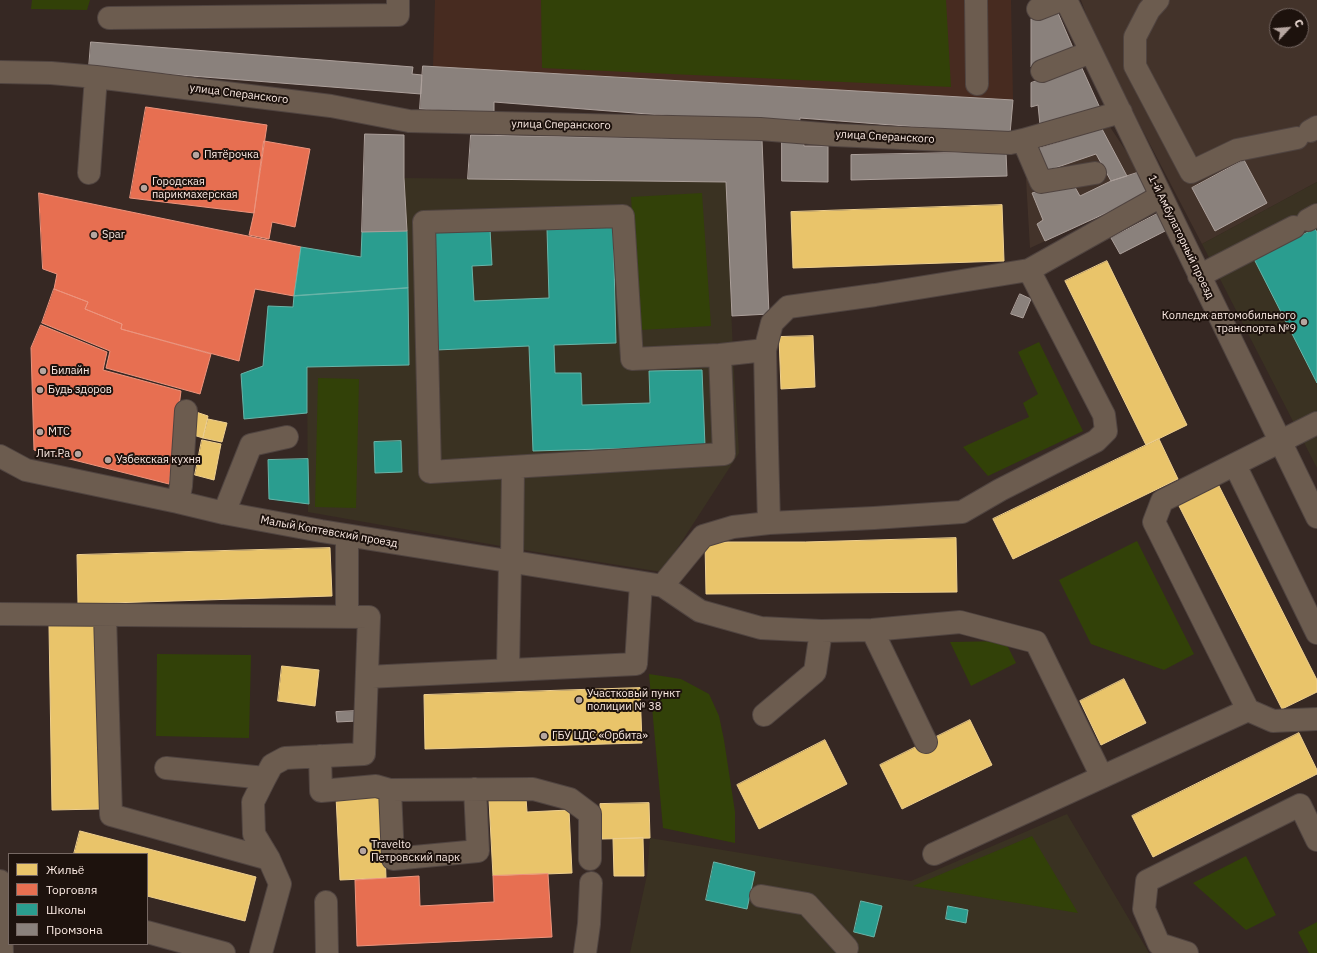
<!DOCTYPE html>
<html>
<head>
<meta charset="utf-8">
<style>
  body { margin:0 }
  #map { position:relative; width:1317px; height:953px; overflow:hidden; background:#362823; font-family:"IBM Plex Sans",sans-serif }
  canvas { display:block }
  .legend { position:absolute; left:8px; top:853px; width:140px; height:92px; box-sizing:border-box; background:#1d120d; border:1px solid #766863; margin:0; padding:5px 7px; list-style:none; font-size:12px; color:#fbeae3 }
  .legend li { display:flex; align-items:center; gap:8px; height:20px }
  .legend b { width:20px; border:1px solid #766863 }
  .north { position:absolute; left:1269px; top:8px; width:40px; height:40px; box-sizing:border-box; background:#1d120d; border:1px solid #766863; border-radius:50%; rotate:64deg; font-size:11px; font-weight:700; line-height:16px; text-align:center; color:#fbeae3 }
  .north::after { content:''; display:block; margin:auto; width:14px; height:18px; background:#b6a6a0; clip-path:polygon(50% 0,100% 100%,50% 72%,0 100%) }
</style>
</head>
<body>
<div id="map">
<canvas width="1317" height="953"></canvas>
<ul class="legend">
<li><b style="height:11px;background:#e9c46a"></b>Жильё</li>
<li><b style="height:11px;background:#e76f51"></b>Торговля</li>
<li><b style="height:11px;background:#2a9d8f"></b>Школы</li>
<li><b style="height:11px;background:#8a817c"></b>Промзона</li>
</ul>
<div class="north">С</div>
</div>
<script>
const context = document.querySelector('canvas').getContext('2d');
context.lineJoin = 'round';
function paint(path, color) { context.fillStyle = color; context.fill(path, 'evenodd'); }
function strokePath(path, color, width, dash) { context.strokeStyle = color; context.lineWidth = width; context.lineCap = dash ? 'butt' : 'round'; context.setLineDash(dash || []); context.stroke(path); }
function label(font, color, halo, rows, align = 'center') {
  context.font = font + ' "IBM Plex Sans",sans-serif'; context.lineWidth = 4; context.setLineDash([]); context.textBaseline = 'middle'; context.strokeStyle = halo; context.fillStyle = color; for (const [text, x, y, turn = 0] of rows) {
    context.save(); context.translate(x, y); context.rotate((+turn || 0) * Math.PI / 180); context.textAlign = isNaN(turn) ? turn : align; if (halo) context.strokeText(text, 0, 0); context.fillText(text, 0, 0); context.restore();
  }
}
paint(new Path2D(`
  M435,0H1011L1013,100L433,67Z`), '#472b20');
paint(new Path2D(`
  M1081,0H1317V182L1202,244L1095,39ZM1277,16H1301V40H1277Z
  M1110,127L1140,172L1150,193L1030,248L1026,179L1046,171L1037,149Z`), '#43332a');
paint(new Path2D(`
  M404,178L726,182L733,354L739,453L662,572L512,548L308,512L307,367L409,365L408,288Z
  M1317,182V468L1202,244Z
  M1067,814L1149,953H630L647,875L650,838L911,881Z`), '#3a3222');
paint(new Path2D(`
  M32,0H90L87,10L31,9Z
  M541,0H946L951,87L542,68Z
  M702,193L711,326L640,330L631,197Z
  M1039,342L1083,431L988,476L963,447L1029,417L1023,403L1038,394L1018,352Z
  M318,378L359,379L356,508L315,507Z
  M1137,541L1194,654L1164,670L1091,644L1059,580Z
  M1005,641L1016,663L971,686L950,642Z
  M157,654L251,655L249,738L156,736Z
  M649,674L681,679L709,694L719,716L724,740L735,812V843L663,828Z
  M1032,836L1078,913L913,886Z
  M1246,856L1276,915L1246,930L1193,883Z
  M1317,922V953H1309L1298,932Z`), '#324108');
const homes = new Path2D(`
  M1002,205L1004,261L793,268L791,212Z
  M1107,261L1187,425L1146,445L1065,281Z
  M813,336L815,387L781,389L779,337Z
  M196,412L208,416L203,438L190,434Z
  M208,419L227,423L222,442L203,438Z
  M1159,439L1178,479L1013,559L993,519Z
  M202,440L221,444L214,480L195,475Z
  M1217,482L1317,680V692L1282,709L1177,502Z
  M956,538L957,592L706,594L705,542H805Z
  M330,548L332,596L78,604L77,555Z
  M96,625L100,809L52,810L49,626Z
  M282,666L319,670L315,706L278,701Z
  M1124,679L1146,723L1101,745L1080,701Z
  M640,688L642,743L425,749L424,695Z
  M970,720L992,765L902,809L880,765Z
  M1299,733L1317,770V774L1153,857L1132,816Z
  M825,740L847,784L759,829L737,785Z
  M383,794L386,878L340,880L336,796Z
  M526,798L527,812L569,810L572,873L493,876L489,800Z
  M649,803L650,838L602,839L600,804Z
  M80,831L256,877L245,921L147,896V854H74Z
  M643,838L644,876H614L613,839Z`);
paint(homes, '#e9c46a');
strokePath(homes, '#eecf8e', 1);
const shops = new Path2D(`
  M146,107L267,125L254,213L130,198Z
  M264,141L310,149L295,227L272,222L269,239L249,235L254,213Z
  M39,193L301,247L294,296L255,289L239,361L121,329L122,324L85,309L88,302L54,289L57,274L43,269Z
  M54,289L88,302L85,309L122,324L121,329L211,354L200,394L106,368L110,351L42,323Z
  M41,325L107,352L103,370L181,391L169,484L34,450L31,348Z
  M548,874L552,937L357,946L355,880L419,876L420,906L494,902L493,876Z`);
paint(shops, '#e76f51');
strokePath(shops, '#ed947d', 1);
const schools = new Path2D(`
  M613,226L616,343L554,345L555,373H581L582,405L650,403L649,371L702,370L705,446L533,451L529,346L436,350L432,231L490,229L492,265L472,266L474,301L549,298L547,229Z
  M1315,229L1317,232V383L1254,259Z
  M407,231L408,288L294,296L301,247L361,257L362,232Z
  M408,288L409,365L307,367V413L244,419L241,374L263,366L268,306L293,307L294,296Z
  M401,441L402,472L375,473L374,442Z
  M308,459L309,504L269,499L268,460Z
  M714,862L755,872L747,909L706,900Z
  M861,901L882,906L874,937L854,932Z
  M948,906L968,910L966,923L946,919Z`);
paint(schools, '#2a9d8f');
strokePath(schools, '#69b4a8', 1);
const industry = new Path2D(`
  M1058,13L1074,50L1031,67V19Z
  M91,42L413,67L412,74L422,75L421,94L89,68Z
  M423,66L1013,100L1010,134L800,118L799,129L776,124L494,102V115L420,109Z
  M1081,66L1100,108L1040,125L1038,105L1031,107V83Z
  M1102,129L1127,176L1111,181L1096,154L1046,171L1037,149Z
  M365,134L404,135V178L407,231L362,232Z
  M471,135L762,140L769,314L732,316L726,182L468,179Z
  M782,137H803L804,146H828V182L782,181Z
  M1006,152L1007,176L851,180V155Z
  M1244,160L1267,203L1215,231L1192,188Z
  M1140,172L1150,193L1045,241L1037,224L1043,220L1032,193L1072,182L1080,196L1111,181Z
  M1159,213L1167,230L1120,254L1111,238Z
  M1020,294L1031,299L1023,318L1011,314Z
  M356,711L357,721L337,722L336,712Z`);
paint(industry, '#8a817c');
strokePath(industry, '#aca09b', 1);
const minor = new Path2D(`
  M976,0L977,84
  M1066,0L1317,517
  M1158,0L1149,10L1135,37V66L1191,172L1237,150L1297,138
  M1038,9L1061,0
  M109,18L398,15V0
  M1042,71L1091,52
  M0,72L51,73L96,77L331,106L409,121L760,129L835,135L1010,143L1023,140L1121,112
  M1310,131L1317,127
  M1023,140L1041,182L1095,173
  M89,173L96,77
  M623,216L632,359L720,355L724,454L430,472L424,222Z
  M1308,220L1317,215
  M1029,270L1161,196
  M1199,276L1294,227
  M720,355L765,350
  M1317,423L1162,501L1154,522L1248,710L1273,721L1317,719
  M0,456L26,470L178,502L224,513L321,531L663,586L700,611L761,628L821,631L872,630L960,622L1036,642L1102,777
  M1235,465L1317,633
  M178,502L181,486L186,411
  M224,513L251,445L287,437
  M512,562L513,467
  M663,586L667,580L703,536L733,527L769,523L874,518L962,512L1000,490L1096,441L1106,431L1104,415L1029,270L875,295L788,307L772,323L765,350L767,447L769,523
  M0,614L369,617L364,754L285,758L272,765L265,778L253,802L254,834L269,859L280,884L261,953
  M105,615L111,815L269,859
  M347,617V536
  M872,630L926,742
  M508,670L510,562
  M367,677L636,664L641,583
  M764,715L815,672L821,631
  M320,756L321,791L376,786L390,790L533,789L570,799L590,814V859
  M166,768L265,778
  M390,790L393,859L478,851L475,789
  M934,854L1248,710
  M0,881L2,953
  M761,896L807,904L847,948
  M326,902L327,953
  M147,932L224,953
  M585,953L589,924L591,883
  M1187,953L1159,944L1144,909L1147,881L1300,805L1317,840`);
strokePath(minor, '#504440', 24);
strokePath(minor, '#6c5c4f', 22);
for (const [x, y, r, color] of [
  [196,155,4,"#b6a6a0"],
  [144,188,4,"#b6a6a0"],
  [94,235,4,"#b6a6a0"],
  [1304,322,4,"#b6a6a0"],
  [43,371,4,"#b6a6a0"],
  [40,390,4,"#b6a6a0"],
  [40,432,4,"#b6a6a0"],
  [78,454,4,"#b6a6a0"],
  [108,460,4,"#b6a6a0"],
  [579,700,4,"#b6a6a0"],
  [544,736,4,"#b6a6a0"],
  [363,851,4,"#b6a6a0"]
]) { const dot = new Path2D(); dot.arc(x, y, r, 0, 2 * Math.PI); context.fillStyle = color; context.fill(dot); strokePath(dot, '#1d120d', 1.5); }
label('11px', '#fbeae3', '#1d120d', [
  ["улица Сперанского",239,94,7],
  ["улица Сперанского",561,125,1],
  ["улица Сперанского",885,137,3],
  ["1-й Амбулаторный проезд",1181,237,64],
  ["Малый Коптевский проезд",329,532,10]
]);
label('11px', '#fbeae3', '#1d120d', [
  ["Пятёрочка",204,155],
  ["Городская",152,182],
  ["парикмахерская",152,195],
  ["Spar",102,235],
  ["Колледж автомобильного",1296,316,"right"],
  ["транспорта №9",1296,329,"right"],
  ["Билайн",51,371],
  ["Будь здоров",48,390],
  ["МТС",48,432],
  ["Лит.Ра",70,454,"right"],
  ["Узбекская кухня",116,460],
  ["Участковый пункт",587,694],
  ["полиции № 38",587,707],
  ["ГБУ ЦДС «Орбита»",552,736],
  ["Travelto",371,845],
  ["Петровский парк",371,858]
], 'left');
</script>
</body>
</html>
